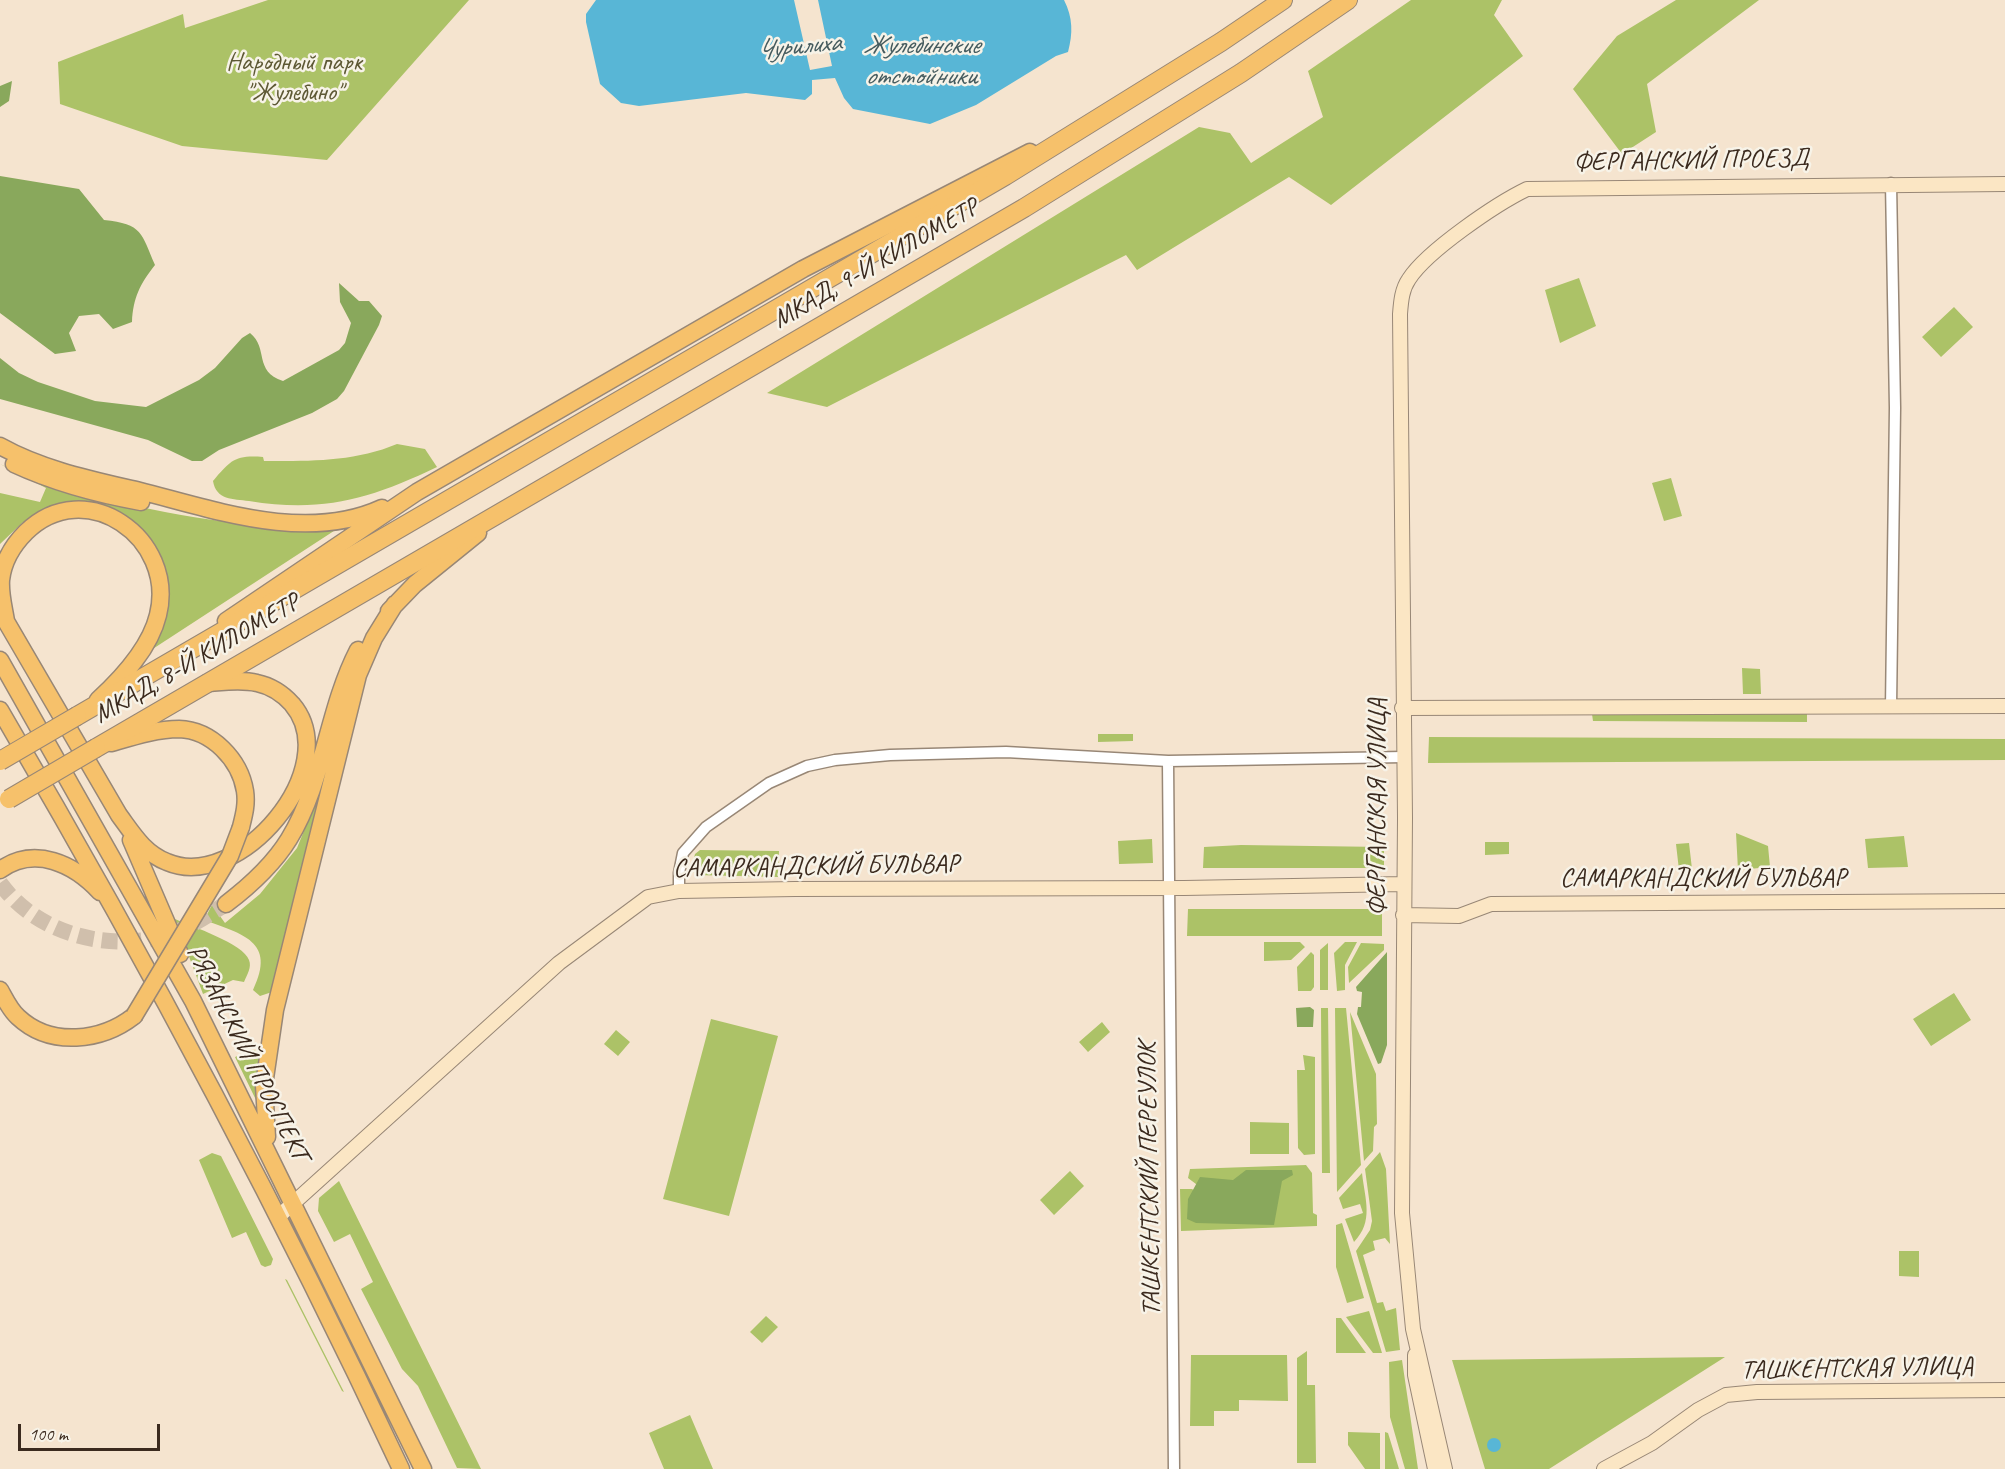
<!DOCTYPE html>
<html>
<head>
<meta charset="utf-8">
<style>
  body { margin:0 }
  #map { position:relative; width:2005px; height:1469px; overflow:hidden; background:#f5e4cf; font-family:Caveat,sans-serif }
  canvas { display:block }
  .scale { position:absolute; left:18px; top:1424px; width:142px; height:27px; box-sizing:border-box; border:3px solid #3b2a1e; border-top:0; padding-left:8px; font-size:18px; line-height:21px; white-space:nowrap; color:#3b2a1e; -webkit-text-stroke:4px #f7f3e8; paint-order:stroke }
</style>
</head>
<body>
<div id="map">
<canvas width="2005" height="1469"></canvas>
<div class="scale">100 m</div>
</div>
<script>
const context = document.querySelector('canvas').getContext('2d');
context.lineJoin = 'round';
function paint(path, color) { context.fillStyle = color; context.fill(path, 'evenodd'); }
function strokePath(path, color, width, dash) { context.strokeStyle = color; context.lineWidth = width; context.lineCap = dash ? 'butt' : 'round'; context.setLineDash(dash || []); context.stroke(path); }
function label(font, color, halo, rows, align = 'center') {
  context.font = font + ' Caveat,sans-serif'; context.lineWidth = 5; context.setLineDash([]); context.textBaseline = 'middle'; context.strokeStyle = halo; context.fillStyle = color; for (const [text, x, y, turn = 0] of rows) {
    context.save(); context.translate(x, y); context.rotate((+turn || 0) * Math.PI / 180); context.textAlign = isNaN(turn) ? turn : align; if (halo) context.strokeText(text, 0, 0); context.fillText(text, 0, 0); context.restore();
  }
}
paint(new Path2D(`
  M268,0H469L327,160L182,146L60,104L58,62L183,14L185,28Z
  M1411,0H1502L1494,15L1523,56L1331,205L1289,177L1137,270L1126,255L827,407L767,393L1199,127L1230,133L1251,163L1323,117L1308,71Z
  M1676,0H1759L1647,84L1656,132L1622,154L1573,89L1617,36Z
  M1579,278L1596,326L1560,343L1545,290Z
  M1954,307L1973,327L1941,357L1922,337Z
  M397,444L425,449L437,467C370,499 323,513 249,501C233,499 216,500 213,481C231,460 235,455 263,457L264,461C310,461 354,462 397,444Z
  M0,464C25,477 51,483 78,491C162,515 252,530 340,527L145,654L165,586L133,524L49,510L22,523L0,544V493L40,502L46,488Z
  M1671,478L1682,516L1664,521L1652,483Z
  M357,665L272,992L260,996L253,990C277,941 242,934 204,920L212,905L225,923L260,894L297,848L319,794Z
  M1742,668L1760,669L1761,694H1743Z
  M1807,708V722L1593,721L1592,714Z
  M1098,734H1133V741L1098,742Z
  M1429,737L2005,739V760L1428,763Z
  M1736,833L1768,846L1770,867L1738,870Z
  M1904,836L1908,867L1868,868L1865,839Z
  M1152,839L1153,863L1119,864L1118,841Z
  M1485,842H1509V854L1485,855Z
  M1689,843L1692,869L1679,870L1676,844Z
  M1241,845L1384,847V868H1203L1204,847Z
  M700,850L779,851L778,877L696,875L691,869L695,854Z
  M1188,909H1382V936H1187Z
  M175,919C191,926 244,944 249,960C252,967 247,975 244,982L233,980L203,994Z
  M1264,942H1300L1305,947L1291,960L1264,961Z
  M1345,942H1357L1345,965V990L1337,991L1334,953Z
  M1328,943V990H1320V950Z
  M1361,943L1384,944V950L1349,983L1348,967Z
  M1311,952L1314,955V987L1311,991H1298L1297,967Z
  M1954,993L1971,1020L1931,1046L1913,1019Z
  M1321,1008H1328L1330,1173H1322Z
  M1335,1008H1346L1361,1165L1337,1192Z
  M1350,1012L1376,1074L1377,1124L1374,1127L1373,1151L1364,1161Z
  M711,1019L778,1036L729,1216L663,1199Z
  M1102,1022L1110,1032L1088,1052L1079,1042Z
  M616,1030L630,1042L618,1056L604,1044Z
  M255,1050L260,1059L257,1102L235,1057Z
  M1303,1055L1315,1057V1154L1304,1155L1298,1148L1297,1070H1305Z
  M1250,1122L1289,1123V1154H1250Z
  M1380,1152L1386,1169L1390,1244L1385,1238L1373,1241L1375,1250L1363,1255L1377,1303L1383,1302L1386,1311L1396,1308L1400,1350L1386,1352L1356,1251L1370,1230L1372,1221L1365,1169Z
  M212,1153L221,1156L273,1259L271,1265L265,1267L261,1265L246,1232L232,1238L199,1160Z
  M1306,1165L1312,1173L1313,1213L1317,1215V1226L1181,1231L1180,1189H1192L1206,1199L1200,1187L1188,1178L1190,1169Z
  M1070,1171L1084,1186L1054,1215L1040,1200Z
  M1362,1173C1365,1200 1374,1221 1354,1242L1345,1219L1363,1213L1360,1204L1343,1209L1339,1198Z
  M339,1181L481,1469L457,1468L418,1386L402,1369L361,1289L373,1282L350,1234L334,1242L318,1211L319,1198Z
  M1342,1223L1364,1298L1347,1303L1336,1267V1225Z
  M1899,1251H1919V1277L1899,1276Z
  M285,1279L287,1280L344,1392L342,1391Z
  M1369,1311L1382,1353H1373L1346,1317Z
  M766,1316L778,1327L762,1343L750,1332Z
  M1336,1318H1341L1366,1353H1336Z
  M1307,1351V1385H1315L1316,1463H1297V1358Z
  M1191,1355H1287L1288,1401L1239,1400V1411H1214V1426H1190Z
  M1725,1357L1549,1469H1485L1452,1360Z
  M1402,1360L1418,1469H1405L1390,1417L1389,1362Z
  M690,1415L713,1469H664L649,1433Z
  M1348,1432L1380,1433V1469H1365L1348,1445Z
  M1385,1432L1388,1433L1399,1469H1385Z`), '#acc267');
paint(new Path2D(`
  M12,81L9,101L0,107V86Z
  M0,176L79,189L104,220C143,224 141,233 155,265C140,284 133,298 132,322L113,329L99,314L79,316L69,333L76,351L55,354L0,313Z
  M339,283L359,301H369L382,316L379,325L344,391L337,399L312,413L219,450L202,461H192L148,440L0,399V358L19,373L38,382L95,401L146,407L199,380L215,368L242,338L250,333C269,348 253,371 283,381L339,350L345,343L351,323L340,302Z
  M1387,952V1045L1381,1063L1378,1064L1357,1014L1358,1007H1361L1362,992L1357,991L1356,987Z
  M1310,1007L1314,1010L1313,1027H1297L1296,1008Z
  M1246,1170H1292L1293,1175L1282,1181L1274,1225L1196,1223L1187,1219L1188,1199L1200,1177L1233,1180Z`), '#89a85c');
paint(new Path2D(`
  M596,0H794L810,70L832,66L818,0H1064C1073,18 1073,33 1068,52L1056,56L976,105L930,124L853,109L844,98L835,78L812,80V94L805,100L746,93L639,106L621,103L600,84L586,22V14Z
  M1487 1445a7 7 0 1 1 14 0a7 7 0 1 1-14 0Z`), '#58b6d6');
strokePath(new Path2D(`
  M0,883C38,936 114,954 174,933C192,926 209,914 226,904`), '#d0bfac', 16, [16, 8]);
const street = new Path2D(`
  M1891,183L1895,408L1891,707
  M1168,761L1174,1469
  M679,891V873L683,853L706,827L769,783L807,766L835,760L890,755L1006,752L1168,761L1404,757`);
const secondary = new Path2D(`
  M1402,708L2005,706
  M1403,915L1459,916L1491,904L2005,901
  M278,1217L559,963L648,897L679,891L795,889L1184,888L1403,884
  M1415,1355V1375L1435,1469
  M1445,1469L1413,1329L1402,1213L1405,818L1400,314C1401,301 1402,289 1409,279C1427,251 1496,204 1527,189L2005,184
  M1604,1469L1652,1443L1698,1410L1726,1395L1757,1392L2005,1390`);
const primary = new Path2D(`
  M0,446C43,470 93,480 140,491C215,510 306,543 382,508
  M14,464C55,483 96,494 141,502
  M0,611L119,815C133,834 144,853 167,862C239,893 346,767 292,704C283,694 271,686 257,683C241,679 223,682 207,683
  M389,611L415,584L478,533
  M6,621C4,608 0,594 1,580C3,562 13,545 26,532C85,474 177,538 158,615C150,648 123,677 98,700
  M226,621L417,492L803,269L1030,152
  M0,660L193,1001L423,1469
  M0,710C145,957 280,1210 401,1469
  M111,743C132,737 157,729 179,729C212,730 240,760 245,791C247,804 244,815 241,827
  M131,840L180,954
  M0,870C35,845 74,864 100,892
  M226,904C251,885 273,865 289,839C324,782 327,710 358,650
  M0,990C5,999 10,1010 18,1017C51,1048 102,1041 134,1016
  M267,1137L264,1085L275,1010L358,675L374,638L395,604`);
const highway = new Path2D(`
  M77,716L1005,176L1221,42L1283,0
  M96,748L1024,208L1241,73L1348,0`);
strokePath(street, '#988776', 13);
strokePath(secondary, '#988776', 16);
strokePath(primary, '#988776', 19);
strokePath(highway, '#988776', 20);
strokePath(street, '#fff', 10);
strokePath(secondary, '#fbe6c4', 14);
strokePath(primary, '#f6c16b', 16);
strokePath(highway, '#f6c16b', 18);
const primaryBridge = new Path2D(`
  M134,1016L230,856L241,827`);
const highwayBridge = new Path2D(`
  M0,761L77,716
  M9,799L96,748`);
strokePath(primaryBridge, '#988776', 19, []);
strokePath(highwayBridge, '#988776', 20, []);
strokePath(primaryBridge, '#f6c16b', 16);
strokePath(highwayBridge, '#f6c16b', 18);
label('26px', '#5d5834', '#f7f3e8', [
  ["Народный парк",294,63],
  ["\"Жулебино\"",294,93]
]);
label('26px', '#3b2a1e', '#f7f3e8', [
  ["ФЕРГАНСКИЙ ПРОЕЗД",1691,161,-1],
  ["МКАД, 9-Й КИЛОМЕТР",876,264,-30],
  ["МКАД, 8-Й КИЛОМЕТР",197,659,-30],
  ["ФЕРГАНСКАЯ УЛИЦА",1378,807,-90],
  ["САМАРКАНДСКИЙ БУЛЬВАР",816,867,-1],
  ["САМАРКАНДСКИЙ БУЛЬВАР",1703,879],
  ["РЯЗАНСКИЙ ПРОСПЕКТ",247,1053,63],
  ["ТАШКЕНТСКИЙ ПЕРЕУЛОК",1150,1179,-91],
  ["ТАШКЕНТСКАЯ УЛИЦА",1857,1369,-1]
]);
label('italic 27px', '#455b5e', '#f7f3e8', [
  ["Жулебинские",921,46],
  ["отстойники",921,77],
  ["Чурилиха",799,47,-6]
]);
</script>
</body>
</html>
